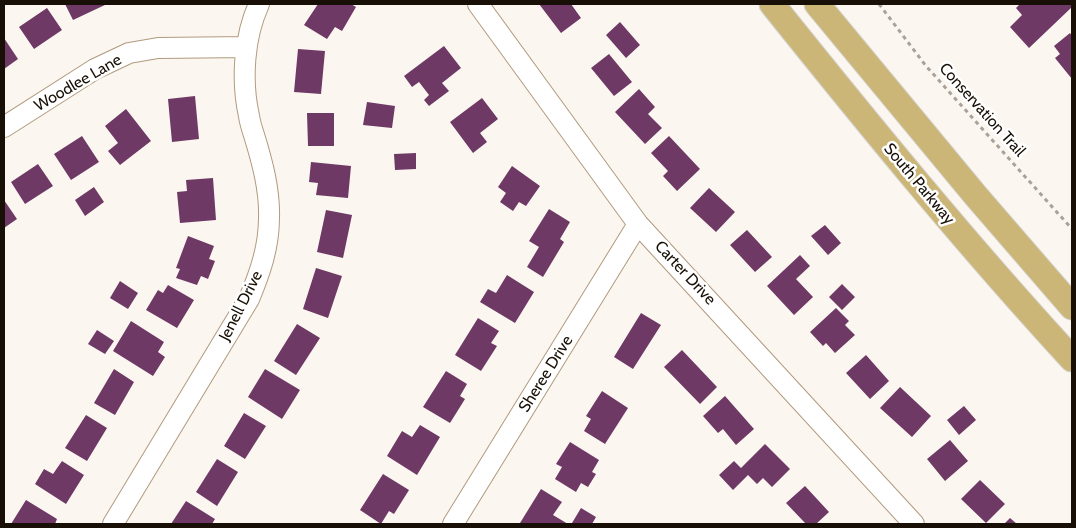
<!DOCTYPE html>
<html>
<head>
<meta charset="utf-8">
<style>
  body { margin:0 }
  #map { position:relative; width:1076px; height:528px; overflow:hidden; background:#fbf6f0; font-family:Cabin,sans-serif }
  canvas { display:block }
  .frame { position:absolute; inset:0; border:5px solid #181006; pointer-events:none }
</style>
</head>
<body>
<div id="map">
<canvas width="1076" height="528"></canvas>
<div class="frame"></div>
</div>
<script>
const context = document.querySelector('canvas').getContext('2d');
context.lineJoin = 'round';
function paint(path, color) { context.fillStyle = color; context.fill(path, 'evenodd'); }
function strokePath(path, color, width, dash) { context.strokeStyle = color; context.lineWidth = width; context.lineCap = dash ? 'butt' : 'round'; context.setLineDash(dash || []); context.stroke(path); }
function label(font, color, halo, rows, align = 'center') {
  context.font = font + ' Cabin,sans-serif'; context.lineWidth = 5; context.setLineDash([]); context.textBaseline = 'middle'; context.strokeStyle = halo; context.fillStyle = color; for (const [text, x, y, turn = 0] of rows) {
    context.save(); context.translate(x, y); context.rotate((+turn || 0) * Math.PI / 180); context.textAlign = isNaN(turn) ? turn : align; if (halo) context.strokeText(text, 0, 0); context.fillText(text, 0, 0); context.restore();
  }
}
paint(new Path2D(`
  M65,4H107L73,20Z
  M318,4H351L356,7L342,31L335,27L327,39L304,25Z
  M539,4H571L581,18L561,33Z
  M1020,4H1071L1072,7L1029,48L1010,27L1022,15L1016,8Z
  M47,8L62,30L34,49L19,27Z
  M620,22L640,45L626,58L606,35Z
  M1070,33L1072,36V79L1055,58L1060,54L1054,46Z
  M4,38L18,59L4,69Z
  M444,46L461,68L442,83L449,91L429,106L424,100L429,95L419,82L412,87L404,76Z
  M298,49L325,51L321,94L294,92Z
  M609,54L632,82L614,96L591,68Z
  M639,89L655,107L648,114L662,128L645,144L615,112Z
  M195,96L199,139L172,142L168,99Z
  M482,98L498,119L480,133L487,142L473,153L450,122Z
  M367,102L395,106L392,128L363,125Z
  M126,109L151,141L120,165L108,151L118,143L105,126Z
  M307,113H334V146H308Z
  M82,136L99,162L71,180L54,154Z
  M669,136L700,169L677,191L663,176L668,171L651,153Z
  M416,153V169L395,170L394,154Z
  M311,162L351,166L348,198L316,195L318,183L309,182Z
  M38,164L53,186L25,204L11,182Z
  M512,166L540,186L526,206L519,202L513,211L500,202L506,193L498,187Z
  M213,178L216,220L180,223L177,192L187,191L186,180Z
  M94,187L104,202L85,216L75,200Z
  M709,188L735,212L716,232L690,208Z
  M4,200L17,219L4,228Z
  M549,209L570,222L560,239L564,242L543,277L527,267L539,247L529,241Z
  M326,210L352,215L343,258L317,252Z
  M825,225L841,243L828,255L811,236Z
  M747,230L772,257L755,272L730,245Z
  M188,236L214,246L209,259L215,261L208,279L201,276L197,285L176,278L180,269L176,268Z
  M800,255L810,266L796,279L813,297L794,315L767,286Z
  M316,268L342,276L328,318L303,309Z
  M507,275L534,292L515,323L480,302L488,289L496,293Z
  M120,281L138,293L128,309L110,298Z
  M842,284L855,297L842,310L829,297Z
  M168,285L194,300L177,328L146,310L158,290L163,293Z
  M836,308L849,321L845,325L855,335L835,353L826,343L823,346L810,332Z
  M641,313L661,325L633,369L614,357Z
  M478,318L499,331L491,343L497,346L481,371L455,355Z
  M131,321L164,342L158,352L165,357L153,376L113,351Z
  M297,324L320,338L296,375L274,361Z
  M97,330L114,341L105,354L88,344Z
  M682,350L717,387L700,404L664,367Z
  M866,355L889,381L870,399L846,373Z
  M114,369L134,382L115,415L94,403Z
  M265,369L300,390L282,419L248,397Z
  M446,371L467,384L460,396L465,399L450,423L423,407Z
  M900,387L931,416L912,437L880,408Z
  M602,391L628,408L605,444L584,431L591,419L586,416Z
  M725,396L754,429L736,445L723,429L718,433L703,416Z
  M964,406L976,420L959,435L947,420Z
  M244,413L266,426L245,459L224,446Z
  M86,415L107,428L87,461L65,448Z
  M420,425L440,437L417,475L387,456L402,431L412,437Z
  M950,440L968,461L945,481L927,459Z
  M570,442L599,460L592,472L596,474L588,487L581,483L576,492L555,479L562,467L556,464Z
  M765,444L790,469L772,487L763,478L757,484L748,475L733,490L719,475L734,461L741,468Z
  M217,459L238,472L217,506L196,492Z
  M62,461L84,475L66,504L35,484L44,469L53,474Z
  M383,474L409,490L394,514L389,511L381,524L360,510Z
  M980,480L1005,504L986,523L961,499Z
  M805,486L829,512L816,524H806L786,503Z
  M541,489L562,502L553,515L568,524H522L520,523Z
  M26,500L57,519L55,524H11Z
  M186,501L215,519L212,524H171Z
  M581,508L596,517L592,524L572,523Z
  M1010,518L1017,524H1004Z`), '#6e3965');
const minor = new Path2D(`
  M478,4L638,224L914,524
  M4,127L95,69L129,53L158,48L246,47
  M113,524L249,299C260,273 269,247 269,218C270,190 262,161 254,135C252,129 250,123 249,116C241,80 244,37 259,4
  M453,524L638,224`);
const major = new Path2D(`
  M772,4C869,125 967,245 1072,359
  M817,4L976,196L1072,307`);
strokePath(minor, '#b19a7e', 22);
strokePath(major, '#d5d4d2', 27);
strokePath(new Path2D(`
  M879,4L926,66L1072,229`), '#a8a29a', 3, [4, 4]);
strokePath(minor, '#fff', 20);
strokePath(major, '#cbb678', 25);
label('16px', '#181006', '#fff', [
  ["Woodlee Lane",78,83,-30],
  ["Conservation Trail",982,110,48],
  ["South Parkway",919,184,50],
  ["Carter Drive",685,273,47],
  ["Jenell Drive",241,306,-63],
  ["Sheree Drive",546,374,-58]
]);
</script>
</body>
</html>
